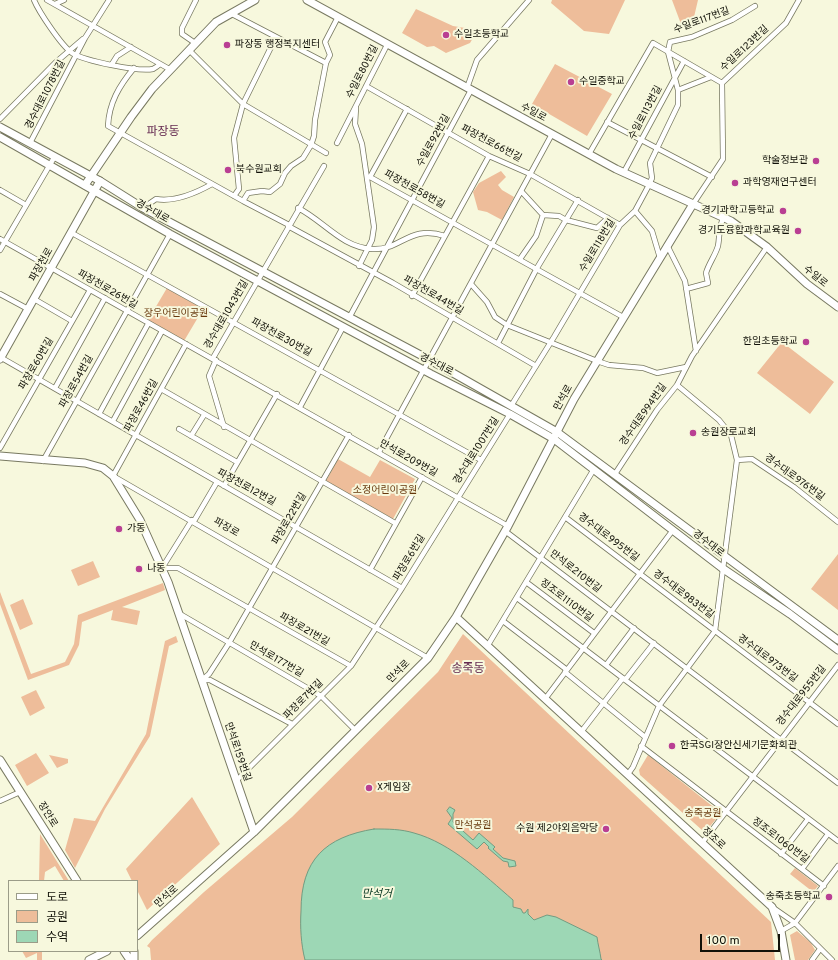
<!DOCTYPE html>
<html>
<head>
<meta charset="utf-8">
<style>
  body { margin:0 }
  #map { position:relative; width:838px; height:960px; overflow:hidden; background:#f7f8dd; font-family:Overpass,"Noto Sans KR",sans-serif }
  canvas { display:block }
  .legend { position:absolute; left:8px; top:880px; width:130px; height:72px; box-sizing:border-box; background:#f7f8dd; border:1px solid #9b9c88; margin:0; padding:5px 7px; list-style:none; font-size:12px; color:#111108 }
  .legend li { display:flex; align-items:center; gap:8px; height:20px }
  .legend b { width:20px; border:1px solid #9b9c88 }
  .scale { position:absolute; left:700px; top:934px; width:80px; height:18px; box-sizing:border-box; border:2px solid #111108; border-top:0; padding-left:5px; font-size:12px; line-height:14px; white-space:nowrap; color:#111108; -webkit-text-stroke:3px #f7f8dd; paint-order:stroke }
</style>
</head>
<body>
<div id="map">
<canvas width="838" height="960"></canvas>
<ul class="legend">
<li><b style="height:5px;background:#fff"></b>도로</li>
<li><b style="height:11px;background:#eebd9a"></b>공원</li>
<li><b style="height:11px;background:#9dd7b5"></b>수역</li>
</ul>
<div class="scale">100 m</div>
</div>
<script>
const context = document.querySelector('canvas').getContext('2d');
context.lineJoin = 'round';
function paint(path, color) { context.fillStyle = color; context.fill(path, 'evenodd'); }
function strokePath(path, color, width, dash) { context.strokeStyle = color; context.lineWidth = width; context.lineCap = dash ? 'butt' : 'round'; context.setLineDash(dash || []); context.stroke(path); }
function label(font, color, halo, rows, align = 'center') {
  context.font = font + ' Overpass,"Noto Sans KR",sans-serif'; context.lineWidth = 4; context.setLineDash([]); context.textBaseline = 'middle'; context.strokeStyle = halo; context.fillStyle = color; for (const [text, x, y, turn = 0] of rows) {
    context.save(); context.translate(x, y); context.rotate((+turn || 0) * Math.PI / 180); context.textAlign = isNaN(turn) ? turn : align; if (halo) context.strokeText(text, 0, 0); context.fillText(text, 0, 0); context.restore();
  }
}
paint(new Path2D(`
  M552,0H625L609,34L584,31L551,3Z
  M672,0H698L694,17L681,24Z
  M416,9L453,26L465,28L473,38L470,43L446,53L434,46L427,47L402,33Z
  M555,64L612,94L587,136L532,104Z
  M501,171L506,177L498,185L502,190L514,197L502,220L487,212L478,210L473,192L479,183Z
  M167,288L203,309L184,341L148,320Z
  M782,342L834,382L810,414L757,373Z
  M338,459L370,477L380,460L415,479L393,519L326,481Z
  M838,554V610L811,589Z
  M93,561L100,577L78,586L71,570Z
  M163,583L165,590L122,607L140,611L137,625L111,620L113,610L82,622L79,645L69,665L28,680L0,604V592L31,674L65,662L74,644L78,615Z
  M23,599L33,624L20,630L10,605Z
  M463,634L771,922L775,960H151L150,948L147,946L152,940L204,892L292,817L438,672Z
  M176,636L178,642L169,646L150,736L105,809L75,868L65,850L74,818L95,821L146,734L165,641Z
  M36,690L45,708L30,716L21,697Z
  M36,753L49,773L27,786L15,765Z
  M49,755L68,759V763L57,768Z
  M648,755L721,813L706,831L703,829L702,830L640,775L639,770Z
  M192,797L220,844L147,910L137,890V881H132L126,869Z
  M40,834L69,881H64L55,866L45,872L44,881H39Z
  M795,868L818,886L813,892L790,874Z
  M797,931L811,943L815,950L808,960H795L790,935Z
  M22,951H42V960H37V953L26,958Z`), '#eebd9a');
const water = new Path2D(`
  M450,807L455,810L453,814V822L473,840L479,833L495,847L493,849L503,858L515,861L516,866L509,867L508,862L503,861L488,848L489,847L484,842L477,849L448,824L452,818L447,811Z
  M374,829C388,829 401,829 414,833C451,843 484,875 513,900V907L521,909L523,913H525L528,909V914L534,920L547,915L556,917L597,937C598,945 600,951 601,959L602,960H305C301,944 300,927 301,911C301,860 325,837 374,829Z`);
paint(water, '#9dd7b5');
strokePath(water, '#739c81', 1);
const street = new Path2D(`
  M34,0C39,12 61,45 72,53C85,61 138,72 153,69C155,68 158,66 160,64
  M47,0L171,70
  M55,4L64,0
  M232,14L326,63
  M195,43L182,34V28L196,0
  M189,50L243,104L326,153
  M112,64L117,56L131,47
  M134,68C119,86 109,103 108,126L243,201L289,225
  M366,86L489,156L530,174L620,225
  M467,88L477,60L529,0
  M678,90L711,77
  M356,107L355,124L362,144L374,227L372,240L359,266
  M407,109L370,177L623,317
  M0,119L55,63L83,39
  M607,122L712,177
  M30,143L85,38L109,0
  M337,143L387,45
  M589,154L653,43L722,83
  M624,172L684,61
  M0,190L26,205
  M521,191L543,215L559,216L566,220L597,228L608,218
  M234,196L239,189L234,138L243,104L276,37
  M243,201L248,193L262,191L270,192L280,184L285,173L291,166L303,158L311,145L314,136L315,120L326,63L330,55L325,42L338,17
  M693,204L723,159L722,83L786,23L799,0
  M143,208L156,199C174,202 196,193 212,184
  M298,208C324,221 341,247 372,249C401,251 409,224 445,236
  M635,211L652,231L660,258
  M288,226L393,283L536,366
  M72,233L481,460
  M0,239L508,526
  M667,245L685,281L696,351
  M0,250L55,156
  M520,259L536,236L543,215
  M471,284L487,302L495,317L507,325L597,361L609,365L643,368L657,373L686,367
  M686,289L708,283L706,273C709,263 715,256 718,246C720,236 718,227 724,217
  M0,294L28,309
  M412,296L489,156
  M34,299L72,321
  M349,318L471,90
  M498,343L537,268L578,200
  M186,344L113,476L428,658
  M0,357L402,588
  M213,358L324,166
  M216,360L209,376L224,427
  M55,388L105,298
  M161,389L395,523
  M511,406L554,337L620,225L635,211L649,185L652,178L650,163L678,105V90L668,52L670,42L692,37L732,20L755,6
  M300,407L343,327
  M99,414L148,324
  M113,421L162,331
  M179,429L237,462
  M191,436L204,415
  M0,448L90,290
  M379,452L552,134
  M737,460L752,459L794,487L838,522
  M43,461L170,234
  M615,474L657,410L677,385L692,356L767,247
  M224,486L277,394
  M565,517L838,724
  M194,521L217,482
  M505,531L838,783
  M162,568H178L351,666
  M162,568L192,520
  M370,570L422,477
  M526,582L594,633
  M517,598L838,841
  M180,614L321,696L356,731
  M503,621L567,670
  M488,645L594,469
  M606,665L634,628
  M565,672L645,737
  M202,680L209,674L229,643L349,435
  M202,680H210L292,724
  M625,680L654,643
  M545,699L673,530
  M581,732L623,678
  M641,746L824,886
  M628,774L633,767L659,706L715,631L737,460L731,435L719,420L677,385
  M237,780L351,666L402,588L510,414
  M0,801L20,792
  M702,843L838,665
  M781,854L808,819
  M802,869L828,834
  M772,907L795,923L832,960
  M781,931L795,923L838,866
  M812,960L820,949`);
const secondary = new Path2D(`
  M307,0L616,169L731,221L767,247L807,284L838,307
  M85,185L131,117L152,89L216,22L255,0
  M0,359L100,181
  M0,456L85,463L103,468L113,476L140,520L168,582L254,832
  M456,617L772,907L781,931L786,960
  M0,760L77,881
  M137,936L254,832L428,658L456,617L508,526L574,399L693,204
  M124,951L130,960
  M134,951V960
  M89,960L107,951`);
const primary = new Path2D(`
  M0,127L100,181L143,208L430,360L557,432L838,640
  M0,137L170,234L431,374L510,414L554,439L722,568L790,614L838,650`);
strokePath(street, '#787961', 6);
strokePath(secondary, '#787961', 9);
strokePath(primary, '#787961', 9);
strokePath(street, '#fff', 4.5);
strokePath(secondary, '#fff', 7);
strokePath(primary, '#fff', 7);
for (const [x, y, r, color] of [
  [446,35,4,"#b93f93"],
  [227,45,4,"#b93f93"],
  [571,82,4,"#b93f93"],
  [816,161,4,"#b93f93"],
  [228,170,4,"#b93f93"],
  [735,183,4,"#b93f93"],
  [783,211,4,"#b93f93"],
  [798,231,4,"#b93f93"],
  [806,342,4,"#b93f93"],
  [693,433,4,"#b93f93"],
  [119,529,4,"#b93f93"],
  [139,569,4,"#b93f93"],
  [672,746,4,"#b93f93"],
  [369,788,4,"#b93f93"],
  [606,829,4,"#b93f93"],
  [829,897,4,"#b93f93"]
]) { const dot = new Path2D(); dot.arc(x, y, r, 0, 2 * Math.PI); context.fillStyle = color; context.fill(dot); strokePath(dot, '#f7f8dd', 1.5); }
label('10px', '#111108', '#f7f8dd', [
  ["수일로117번길",702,21,-20],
  ["수일로123번길",745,49,-43],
  ["수일로80번길",363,72,-63],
  ["경수대로1078번길",46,95,-63],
  ["수일로",533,113,28],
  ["수일로113번길",646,113,-62],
  ["수일로92번길",434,141,-61],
  ["파장천로66번길",491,144,28],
  ["파장천로58번길",414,190,29],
  ["경수대로",152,212,30],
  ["수일로118번길",598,246,-59],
  ["파장천로",42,265,-60],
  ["수일로",815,277,39],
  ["파장천로26번길",107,290,30],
  ["파장천로44번길",433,296,30],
  ["경수대로1043번길",227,315,-60],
  ["파장천로30번길",281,338,29],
  ["파장로60번길",37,364,-60],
  ["경수대로",436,365,27],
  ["파장로54번길",77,382,-61],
  ["만석로",564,398,-61],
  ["파장로46번길",142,406,-61],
  ["경수대로994번길",644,415,-55],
  ["경수대로1007번길",477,451,-58],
  ["만석로209번길",408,459,29],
  ["경수대로976번길",794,478,36],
  ["파장천로12번길",246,488,29],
  ["파장로22번길",290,519,-60],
  ["파장로",226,528,30],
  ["경수대로995번길",608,538,37],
  ["경수대로",708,544,38],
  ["파장로6번길",410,558,-59],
  ["만석로210번길",575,572,38],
  ["경수대로983번길",683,595,37],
  ["정조로1110번길",566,601,37],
  ["파장로21번길",304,630,30],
  ["경수대로973번길",767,659,37],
  ["만석로177번길",276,660,30],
  ["만석로",399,672,-45],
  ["경수대로955번길",802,696,-52],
  ["파장로7번길",304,700,-45],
  ["만석로159번길",237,752,71],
  ["장안로",47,815,58],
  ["정조로",713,839,42],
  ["정조로1060번길",780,841,37],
  ["만석로",167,897,-42]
]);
label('10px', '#111108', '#f7f8dd', [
  ["수일초등학교",454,35],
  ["파장동 행정복지센터",235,45],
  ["수일중학교",579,82],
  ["학술정보관",808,161,"right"],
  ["북수원교회",236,170],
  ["과학영재연구센터",743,183],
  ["경기과학고등학교",775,211,"right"],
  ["경기도융합과학교육원",790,231,"right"],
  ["한일초등학교",798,342,"right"],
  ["송원장로교회",701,433],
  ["가동",127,529],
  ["나동",147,569],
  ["한국SGI장안신세기문화회관",680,746],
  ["X게임장",377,788],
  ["수원 제2야외음악당",598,829,"right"],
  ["송죽초등학교",821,897,"right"]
], 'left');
label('10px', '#67380d', '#f7f8dd', [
  ["장우어린이공원",176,314],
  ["소정어린이공원",385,491],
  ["송죽공원",703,814],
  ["만석공원",473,826]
]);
label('italic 11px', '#053620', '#f7f8dd', [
  ["만석거",377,895]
]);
label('12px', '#642950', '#f7f8dd', [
  ["파장동",163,133],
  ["송죽동",468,670]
]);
</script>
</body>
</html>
